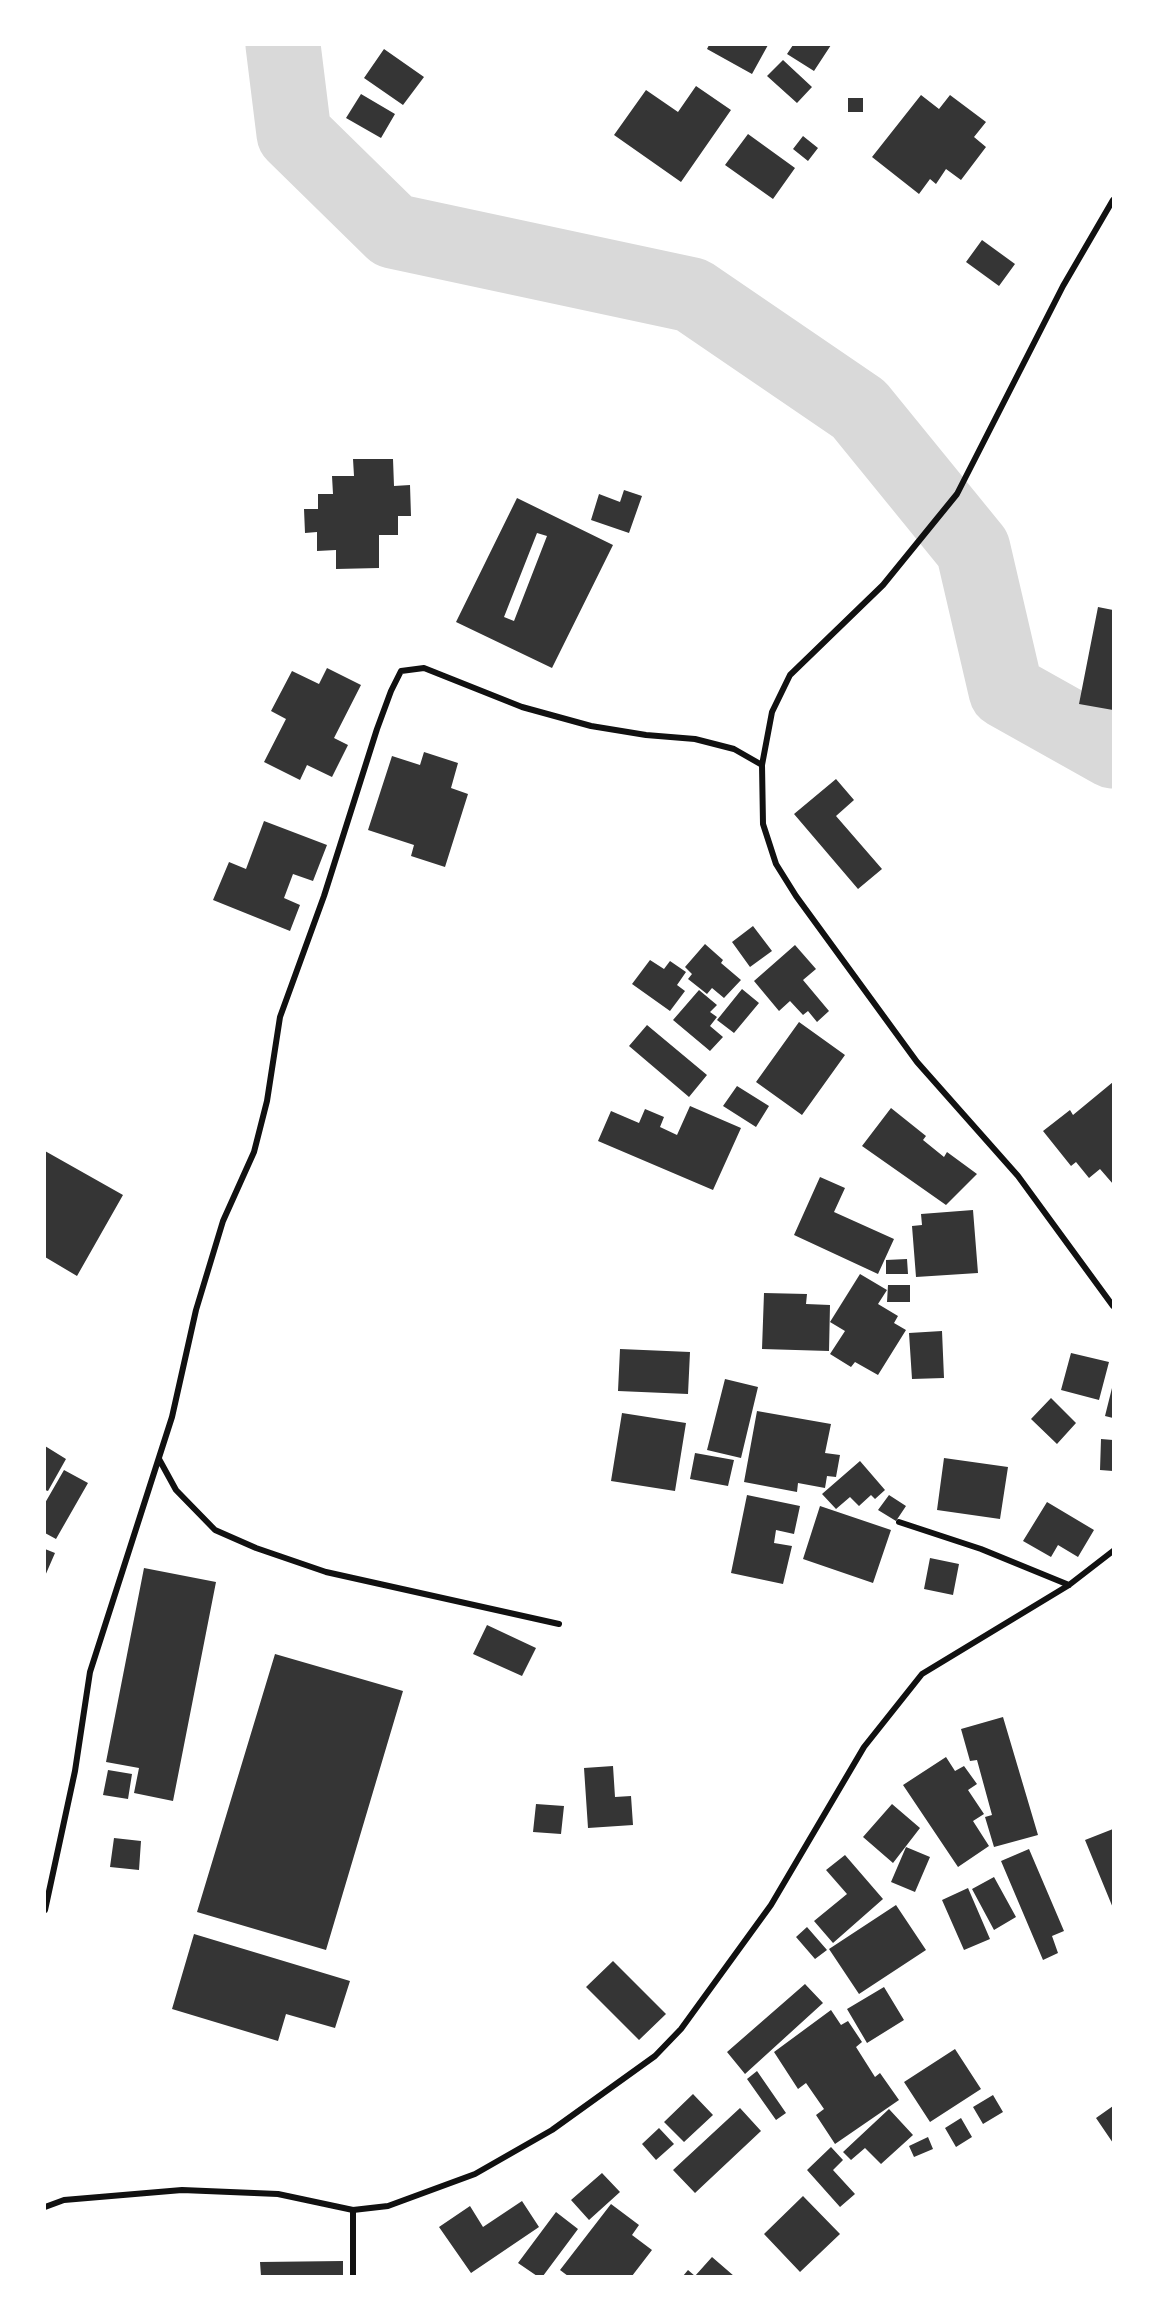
<!DOCTYPE html>
<html>
<head>
<meta charset="utf-8">
<style>
  body { margin:0 }
  #map { position:relative; width:1158px; height:2321px; overflow:hidden; background:#fff; font-family:Rubik,sans-serif }
  canvas { display:block }
  .frame { position:absolute; inset:0; border:46px solid #fff; pointer-events:none }
</style>
</head>
<body>
<div id="map">
<canvas width="1158" height="2321"></canvas>
<div class="frame"></div>
</div>
<script>
const context = document.querySelector('canvas').getContext('2d');
context.lineJoin = 'round';
function strokePath(path, color, width, dash) { context.strokeStyle = color; context.lineWidth = width; context.lineCap = dash ? 'butt' : 'round'; context.setLineDash(dash || []); context.stroke(path); }
function paint(path, color) { context.fillStyle = color; context.fill(path, 'evenodd'); }
strokePath(new Path2D(`
  M283,45L294,134L393,231L692,295L859,409L973,549L1006,691L1113,751`), '#d9d9d9', 75);
paint(new Path2D(`
  M709,45H768L752,74L707,49Z
  M793,45H831L814,71L787,54Z
  M384,49L424,77L403,105L364,78Z
  M783,60L812,87L797,103L767,76Z
  M696,86L731,110L681,182L614,135L646,90L678,112Z
  M361,94L395,114L381,138L346,118Z
  M921,95L939,109L950,95L986,122L974,137L986,147L961,180L946,169L936,184L930,179L919,194L872,157Z
  M848,98H863V112H848Z
  M748,134L795,168L773,199L725,165Z
  M803,136L818,148L808,161L793,149Z
  M982,240L1015,264L999,286L966,262Z
  M353,459H393L394,486L410,485L411,516H398V535H379V568L336,569V550L317,551V532L305,533L304,509H318V494H333L332,476H354Z
  M624,490L642,496L629,533L591,520L599,494L620,502Z
  M517,498L613,545L552,668L456,622ZM537,533L547,536L514,621L504,617Z
  M1098,607L1113,610V710L1079,704Z
  M327,668L361,685L334,738L348,745L332,777L307,765L300,780L264,762L286,719L271,711L292,671L319,684Z
  M424,752L458,763L451,788L468,794L445,867L411,856L414,845L368,830L392,756L420,765Z
  M836,779L854,800L836,816L882,869L858,889L794,814Z
  M264,821L327,845L313,881L293,874L284,898L300,905L290,931L213,900L229,862L246,869Z
  M753,926L772,951L750,967L732,942Z
  M705,944L723,960L721,963L741,980L724,998L712,988L707,994L688,979L692,974L685,967Z
  M795,945L816,969L803,980L829,1011L817,1022L808,1011L803,1015L790,1001L779,1011L754,981Z
  M650,960L664,969L670,961L686,972L677,985L685,991L670,1011L632,984Z
  M742,989L759,1003L734,1033L717,1020Z
  M699,990L717,1005L710,1012L717,1017L710,1026L723,1037L710,1051L673,1020Z
  M799,1022L845,1055L802,1115L756,1082Z
  M647,1025L707,1075L689,1097L629,1046Z
  M1113,1082V1184L1100,1169L1089,1178L1076,1162L1071,1166L1043,1131L1070,1110L1073,1115Z
  M737,1086L769,1106L756,1127L723,1106Z
  M690,1106L741,1128L713,1190L598,1141L611,1111L639,1123L645,1109L664,1117L660,1127L677,1135Z
  M891,1108L926,1136L923,1140L944,1157L947,1152L977,1174L946,1205L862,1146Z
  M45,1151L123,1195L77,1276L45,1257Z
  M820,1177L845,1188L834,1212L894,1239L878,1274L794,1235Z
  M973,1210L978,1273L916,1277L912,1226L922,1225L921,1214Z
  M907,1259L908,1274H886V1260Z
  M860,1274L887,1290L878,1304L898,1316L894,1323L906,1330L878,1375L855,1362L851,1367L830,1354L845,1331L830,1322Z
  M888,1285H910V1302H887Z
  M764,1293L807,1294L806,1304L830,1305L829,1351L762,1349Z
  M942,1331L944,1378L912,1379L909,1333Z
  M620,1349L690,1352L688,1394L618,1391Z
  M1071,1353L1109,1362L1099,1400L1061,1390Z
  M725,1379L758,1387L741,1458L707,1450Z
  M1113,1384V1418L1105,1416Z
  M1051,1398L1076,1423L1057,1444L1031,1419Z
  M757,1411L831,1424L825,1453L840,1455L836,1477L827,1476L825,1488L798,1483L797,1492L744,1482Z
  M622,1413L686,1423L675,1491L611,1481Z
  M1101,1439L1113,1440V1471L1100,1470Z
  M45,1446L66,1459L48,1491L45,1490Z
  M695,1453L734,1460L728,1486L690,1479Z
  M944,1458L1008,1467L1000,1519L937,1510Z
  M860,1461L885,1490L875,1499L871,1495L859,1506L850,1497L836,1509L822,1494Z
  M64,1470L88,1483L56,1539L45,1533V1503Z
  M747,1495L800,1506L794,1534L776,1530L774,1543L792,1546L783,1584L731,1573Z
  M889,1495L906,1506L896,1521L878,1510Z
  M1047,1502L1094,1530L1078,1557L1058,1545L1051,1557L1023,1541Z
  M820,1506L891,1530L873,1583L803,1559Z
  M45,1549L55,1553L45,1576Z
  M930,1558L959,1564L953,1595L924,1589Z
  M144,1568L216,1582L173,1801L134,1793L139,1768L106,1762Z
  M487,1625L536,1648L522,1676L473,1654Z
  M275,1654L403,1691L326,1950L197,1912Z
  M1003,1717L1038,1835L994,1847L985,1817L992,1815L977,1760L970,1761L961,1729Z
  M946,1757L955,1771L964,1766L977,1784L968,1790L984,1814L973,1821L989,1846L958,1867L903,1785Z
  M613,1766L615,1797L631,1796L633,1825L588,1828L584,1768Z
  M108,1770L132,1774L128,1799L103,1795Z
  M536,1804L564,1806L561,1834L533,1832Z
  M892,1804L920,1828L893,1863L863,1837Z
  M1113,1829V1908L1085,1840Z
  M114,1838L141,1841L139,1870L110,1867Z
  M906,1847L930,1857L915,1892L891,1882Z
  M1029,1849L1064,1931L1052,1936L1058,1953L1043,1960L1001,1861Z
  M845,1855L883,1899L833,1943L814,1921L847,1894L826,1870Z
  M994,1877L1016,1917L994,1930L972,1889Z
  M968,1888L990,1939L964,1950L942,1900Z
  M896,1905L926,1950L859,1994L829,1949Z
  M807,1927L827,1950L815,1959L796,1937Z
  M194,1934L350,1981L335,2028L286,2014L278,2041L172,2009Z
  M613,1961L666,2014L639,2040L586,1987Z
  M805,1984L823,2003L745,2074L727,2052Z
  M884,1987L904,2020L867,2043L847,2009Z
  M831,2010L841,2025L848,2021L862,2042L856,2047L875,2077L880,2073L899,2100L835,2144L816,2115L824,2109L806,2083L798,2089L774,2052Z
  M955,2049L981,2089L930,2122L904,2082Z
  M757,2071L786,2113L776,2120L747,2079Z
  M693,2094L713,2115L684,2142L664,2122Z
  M993,2095L1003,2112L983,2124L973,2107Z
  M1113,2106V2143L1096,2118Z
  M740,2108L761,2131L695,2193L673,2170Z
  M889,2109L913,2135L881,2164L865,2148L851,2160L843,2152Z
  M961,2118L972,2137L956,2147L945,2128Z
  M659,2128L674,2144L656,2160L642,2144Z
  M928,2137L933,2149L914,2157L909,2146Z
  M831,2147L843,2160L833,2170L855,2194L840,2207L807,2170Z
  M602,2173L620,2192L589,2220L571,2200Z
  M803,2196L840,2234L800,2272L764,2234Z
  M522,2201L539,2227L471,2273L439,2227L470,2206L483,2227Z
  M611,2204L639,2225L632,2235L652,2250L632,2276H568L560,2270Z
  M556,2212L578,2229L543,2276H537L518,2263Z
  M712,2257L734,2276H683L688,2270L695,2276Z
  M343,2261V2276H261L260,2262Z`), '#353535');
strokePath(new Path2D(`
  M1113,200L1063,286L957,494L883,585L790,675L772,712L762,765L763,824L776,864L796,896L917,1062L1018,1176L1113,1306
  M159,1459L176,1490L215,1530L256,1548L326,1572L559,1624
  M899,1522L981,1549L1069,1585
  M45,1910L75,1771L90,1672L172,1417L196,1310L223,1221L254,1152L267,1101L280,1017L324,896L377,729L391,691L401,671L424,668L522,707L591,726L646,735L695,739L734,749L762,765
  M45,2207L64,2200L182,2190L278,2194L353,2210L388,2206L475,2174L552,2130L655,2056L681,2029L771,1905L864,1747L922,1674L1069,1585L1113,1551
  M353,2276V2210`), '#111', 6);
</script>
</body>
</html>
